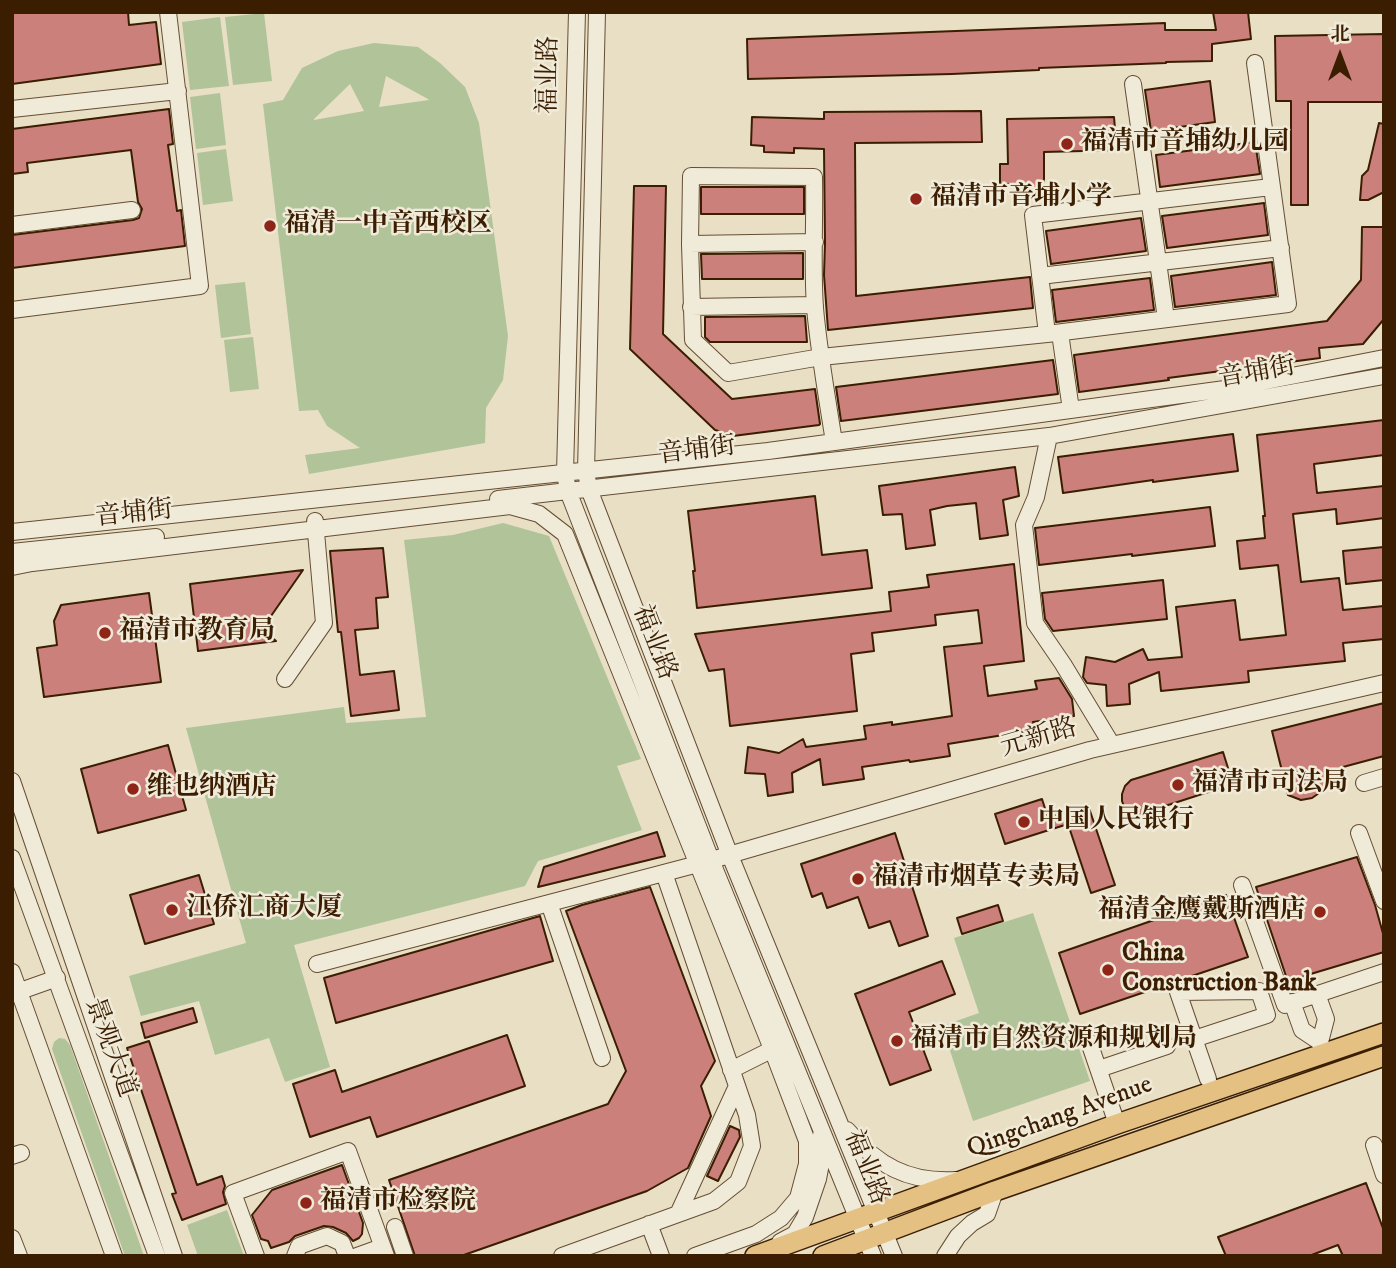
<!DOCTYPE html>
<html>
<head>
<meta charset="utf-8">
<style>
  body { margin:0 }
  #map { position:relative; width:1396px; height:1268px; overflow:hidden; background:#e8dfc5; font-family:"IM FELL DW Pica","Noto Serif SC",serif }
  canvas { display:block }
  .frame { position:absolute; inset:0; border:14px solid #3b1e02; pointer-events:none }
  .north { position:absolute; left:1305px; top:21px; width:70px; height:70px; -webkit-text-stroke:5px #f0ead9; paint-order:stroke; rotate:0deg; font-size:19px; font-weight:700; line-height:28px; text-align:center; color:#3b1e02 }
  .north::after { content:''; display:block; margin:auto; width:24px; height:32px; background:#3b1e02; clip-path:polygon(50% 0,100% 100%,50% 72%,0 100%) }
</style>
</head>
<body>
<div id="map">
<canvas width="1396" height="1268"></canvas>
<div class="frame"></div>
<div class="north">北</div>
</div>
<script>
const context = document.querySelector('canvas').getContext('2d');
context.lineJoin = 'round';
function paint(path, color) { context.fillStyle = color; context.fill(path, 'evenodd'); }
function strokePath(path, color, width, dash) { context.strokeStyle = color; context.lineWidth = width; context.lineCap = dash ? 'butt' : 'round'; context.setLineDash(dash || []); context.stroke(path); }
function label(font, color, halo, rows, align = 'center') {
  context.font = font + ' "IM FELL DW Pica","Noto Serif SC",serif'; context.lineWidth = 5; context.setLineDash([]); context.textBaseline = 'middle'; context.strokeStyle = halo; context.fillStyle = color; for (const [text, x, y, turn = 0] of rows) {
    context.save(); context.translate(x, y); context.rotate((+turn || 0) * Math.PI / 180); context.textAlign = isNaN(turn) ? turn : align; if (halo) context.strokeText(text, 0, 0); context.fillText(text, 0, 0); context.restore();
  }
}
paint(new Path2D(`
  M264,13L272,81L233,85L225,17Z
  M220,17L229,86L190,90L182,22Z
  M374,43L418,47L440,63L465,87L479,123L508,336L503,380L486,408L485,443L309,474L305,455L360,448L327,426L318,410L299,411L263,104L283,100L302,68L338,51ZM386,76L428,99L429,100L379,107ZM350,84L364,111L314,120V119Z
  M220,93L226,145L196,149L190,97Z
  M226,149L233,201L203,205L197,153Z
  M245,282L251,334L221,338L215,285Z
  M253,337L259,389L230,392L224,340Z
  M503,523L549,536L641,759L617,766L642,830L538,861L525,886L294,945L330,1067L285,1082L269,1038L215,1055L199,1001L141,1016L129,976L246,943L186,728L344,707L346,723L426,717L404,540L453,535Z
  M1033,913L1090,1081L973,1121L942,1026L979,1013L954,938Z
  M59,1038L65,1039L70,1045L144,1256H125L52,1049L54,1042Z
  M227,1210L244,1256H198L187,1225Z`), '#b0c399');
const building = new Path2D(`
  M12,12H128L129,25L156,22L161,64L12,84Z
  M1213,12H1248L1251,39L1212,44V61L1166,62V63L1039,68V70L952,74L748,79L747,39L1165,23V30H1216Z
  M1384,34V102H1308V205H1291V101H1276L1275,36Z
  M1210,81L1215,122L1151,131L1145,90Z
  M169,109L173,144L168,145L177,211L181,210L185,246L12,268V235L133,220L139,218L142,209L138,202L131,150L27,163L28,172L12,174V129Z
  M981,111L982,142L855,143L856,296L1030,277L1033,308L828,330L824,275L825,243L824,149L794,148V153L764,152V146L751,145L752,117L824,119V112Z
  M1114,117L1115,129H1123V150L1044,152V179L1042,186L1033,197L1016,199L1015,184H1000V164H1008L1007,119Z
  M1379,123L1384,124V192L1368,200H1360L1362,176L1368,170Z
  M1255,142L1260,174L1160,187L1156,155Z
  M634,186H666L663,334L732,399L815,389L820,424L819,425L733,436L715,430L630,349Z
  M701,187H804V214H701Z
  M1264,203L1268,235L1167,248L1162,216Z
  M1141,218L1146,251L1051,264L1046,231Z
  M1362,227H1384V319L1363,344L1319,348L1320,358L1168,378L1169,380L1079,392L1074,355L1327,321L1361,280Z
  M803,253V279H702L701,254Z
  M1272,262L1276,295L1175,307L1171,276Z
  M1150,278L1154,310L1056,322L1052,290Z
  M805,316L807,342H710L705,337V317Z
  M1053,360L1058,394L841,421L836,387Z
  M1384,420V455L1314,464L1317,493L1384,486V518L1337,524L1336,509L1293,514L1301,582L1339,578L1343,610L1384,606V639L1343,643L1345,661L1248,671L1249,682L1161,691L1159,672L1129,684L1130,704L1107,706L1106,685L1087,683L1083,677L1086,657L1115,662L1143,649L1148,660L1182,657L1176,607L1235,600L1240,640L1286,635L1278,565L1240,569L1237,541L1265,538L1263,516H1265L1257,435Z
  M1233,434L1238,471L1153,482V480L1063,493L1058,457Z
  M1015,467L1019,496L1003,500L1008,535L980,539L976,503L947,506L930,510L935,545L906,549L902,514L883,515L879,486Z
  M815,496L822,555L867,550L872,588L697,608L693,571H695L688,511Z
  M1210,507L1215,546L1132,556V554L1039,565L1035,528Z
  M1384,547V580L1346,584L1343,551Z
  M383,548L388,597L376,598L378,628L355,630L360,675L394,671L399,710L351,716L341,632H338L330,551Z
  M1014,564L1024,661L984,666L988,696L1037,689L1035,681L1059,678L1072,699L1074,716L1033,722L1034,730L948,744L950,756L910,762L909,760L862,767L864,779L823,785L820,759L792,773L793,792L768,796L765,774L745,773L748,747L779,753L803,739L806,747L866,739L864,726L892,722V725L952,716L944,647L982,643L978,610L935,615L936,625L872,633L874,651L851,654L857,711L730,726L724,669L709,671L695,634L891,611L889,592L929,587L927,575Z
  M303,570L262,629L276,641L198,651L190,584Z
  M1163,580L1167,619L1053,631L1045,619L1042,593Z
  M149,593L161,682L44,697L37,648L57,645L54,621L61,605Z
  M1384,703V756L1343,767L1335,782L1312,798L1301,800L1288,795L1272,731Z
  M168,745L186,810L98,833L81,769Z
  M1223,752L1233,784L1128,818L1122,801V794L1125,786L1131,780Z
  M1042,799L1048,818L1088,805L1115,885L1091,893L1068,824L1005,844L995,814Z
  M657,832L665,856L538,887L544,867Z
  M895,833L928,936L899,946L890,921L869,928L858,897L827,908L822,893L812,897L801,864Z
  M1357,857L1375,905L1384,937V952L1304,976L1294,982H1288L1256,887Z
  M199,875L214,924L145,944L130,895Z
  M650,887L715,1061L701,1086L711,1116L688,1168L647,1191L461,1256H415L389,1180L608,1104L626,1071L566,911L582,905Z
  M1226,895L1248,957L1080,1014L1059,953Z
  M998,905L1003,921L962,934L957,918Z
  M540,916L553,961L336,1023L324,978Z
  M942,961L955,994L909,1012L931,1070L890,1085L855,994Z
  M193,1008L197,1022L145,1038L141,1023Z
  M507,1035L525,1086L377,1137L370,1117L310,1137L293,1084L335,1070L342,1092Z
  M149,1041L197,1185L222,1176L225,1186L223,1192L226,1204L182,1220L172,1194L176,1193L127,1048Z
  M730,1126L739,1130L740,1137L718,1181L707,1176Z
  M342,1165L363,1223L362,1234L359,1238L353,1241L346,1233L333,1227L324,1226L295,1236L289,1242L271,1248L268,1241L261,1239L252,1215L272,1190Z
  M1366,1183L1384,1231V1256H1343L1338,1245L1309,1256H1226L1218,1237Z`);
paint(building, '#cc807b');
strokePath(building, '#3b1e02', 2);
const minor = new Path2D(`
  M577,12L565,473L568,491L711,860L873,1256
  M597,12L586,471L589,489L729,853L894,1256
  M1133,84L1166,319
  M12,109L178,91
  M12,225L132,210
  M690,244L815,242
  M1040,276L1281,248
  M691,307L815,305
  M12,310L200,286L168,12
  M1060,333L1071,410
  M1047,334L1288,304L1255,63
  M1049,436L1036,497L1024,525L1035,623L1063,664L1112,745
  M834,442C827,397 819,353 815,308C812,265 815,220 814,177L691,176L690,244L693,340L728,373L821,357L1047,334L1033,215L1271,187
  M498,499L1049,436L1384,376
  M12,532L768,451L1225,389L1384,358
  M12,552L156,537
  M12,567L32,563L510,506L539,514L565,534L772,1049L807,1141V1164L798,1198L781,1218L756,1234L695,1256
  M285,679L324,623L315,521
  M12,781L174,1256
  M1364,783L1384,777
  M1359,833L1384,901
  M12,858L157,1256
  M1242,885L1285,1005L1384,972
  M549,903L602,1058
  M317,964L698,864L1090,750L1384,683
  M12,972L114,1256
  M12,994L57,978
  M1317,994L1326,1019L1320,1042L1323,1054
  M1292,1002L1302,1030L1320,1042
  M1194,1039L1267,1015L1259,991L1178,992L1208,1079
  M1089,1042L1117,1124
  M1099,1069L1167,1046
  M731,1070L779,1046
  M847,1130C877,1165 908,1183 956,1180
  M1374,1145L1384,1175
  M12,1156L21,1153
  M678,1214L737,1086
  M649,1224L661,1256
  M395,1227L405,1256
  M12,1238L19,1256
  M780,1242L795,1234L805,1217L818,1179L822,1158L821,1135
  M256,1256L233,1193L348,1151L386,1256
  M295,1256L299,1246L327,1236L342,1243L347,1256
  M357,1256L382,1247
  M562,1256L714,1201L738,1182L752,1146L747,1115L664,873
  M945,1256L958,1236L972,1223L987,1214L995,1191`);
const major = new Path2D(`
  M755,1256L1117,1124L1384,1033
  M823,1256L995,1191L1384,1056`);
strokePath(minor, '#664e33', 18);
strokePath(major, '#3b1e02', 22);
strokePath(minor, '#f0ead9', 16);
strokePath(major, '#e4c082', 19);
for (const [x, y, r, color] of [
  [1067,144,7,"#8f2418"],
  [916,199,7,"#8f2418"],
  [270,226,7,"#8f2418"],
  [105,633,7,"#8f2418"],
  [1178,785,7,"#8f2418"],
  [133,789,7,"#8f2418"],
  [1024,822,7,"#8f2418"],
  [858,879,7,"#8f2418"],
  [172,910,7,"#8f2418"],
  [1320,912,7,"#8f2418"],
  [1108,970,7,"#8f2418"],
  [897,1041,7,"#8f2418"],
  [306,1203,7,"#8f2418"]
]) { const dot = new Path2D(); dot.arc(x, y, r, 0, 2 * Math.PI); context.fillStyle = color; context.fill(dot); strokePath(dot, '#f0ead9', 2.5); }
label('26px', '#3b1e02', '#f0ead9', [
  ["福业路",550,75,-89],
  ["音埔街",1257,374,-10],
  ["音埔街",697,452,-7],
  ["音埔街",134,515,-6],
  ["福业路",653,643,69],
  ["元新路",1039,739,-16],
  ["景观大道",109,1048,70],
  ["Qingchang Avenue",1060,1118,-20],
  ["福业路",865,1168,68]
]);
label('bold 26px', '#3b1e02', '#f0ead9', [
  ["福清市音埔幼儿园",1081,144],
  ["福清市音埔小学",930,199],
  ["福清一中音西校区",284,226],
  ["福清市教育局",119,633],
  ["福清市司法局",1192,785],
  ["维也纳酒店",147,789],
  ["中国人民银行",1038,822],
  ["福清市烟草专卖局",872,879],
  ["江侨汇商大厦",186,910],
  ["福清金鹰戴斯酒店",1306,912,"right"],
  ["China",1122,955],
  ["Construction Bank",1122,985],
  ["福清市自然资源和规划局",911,1041],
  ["福清市检察院",320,1203]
], 'left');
</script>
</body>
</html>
